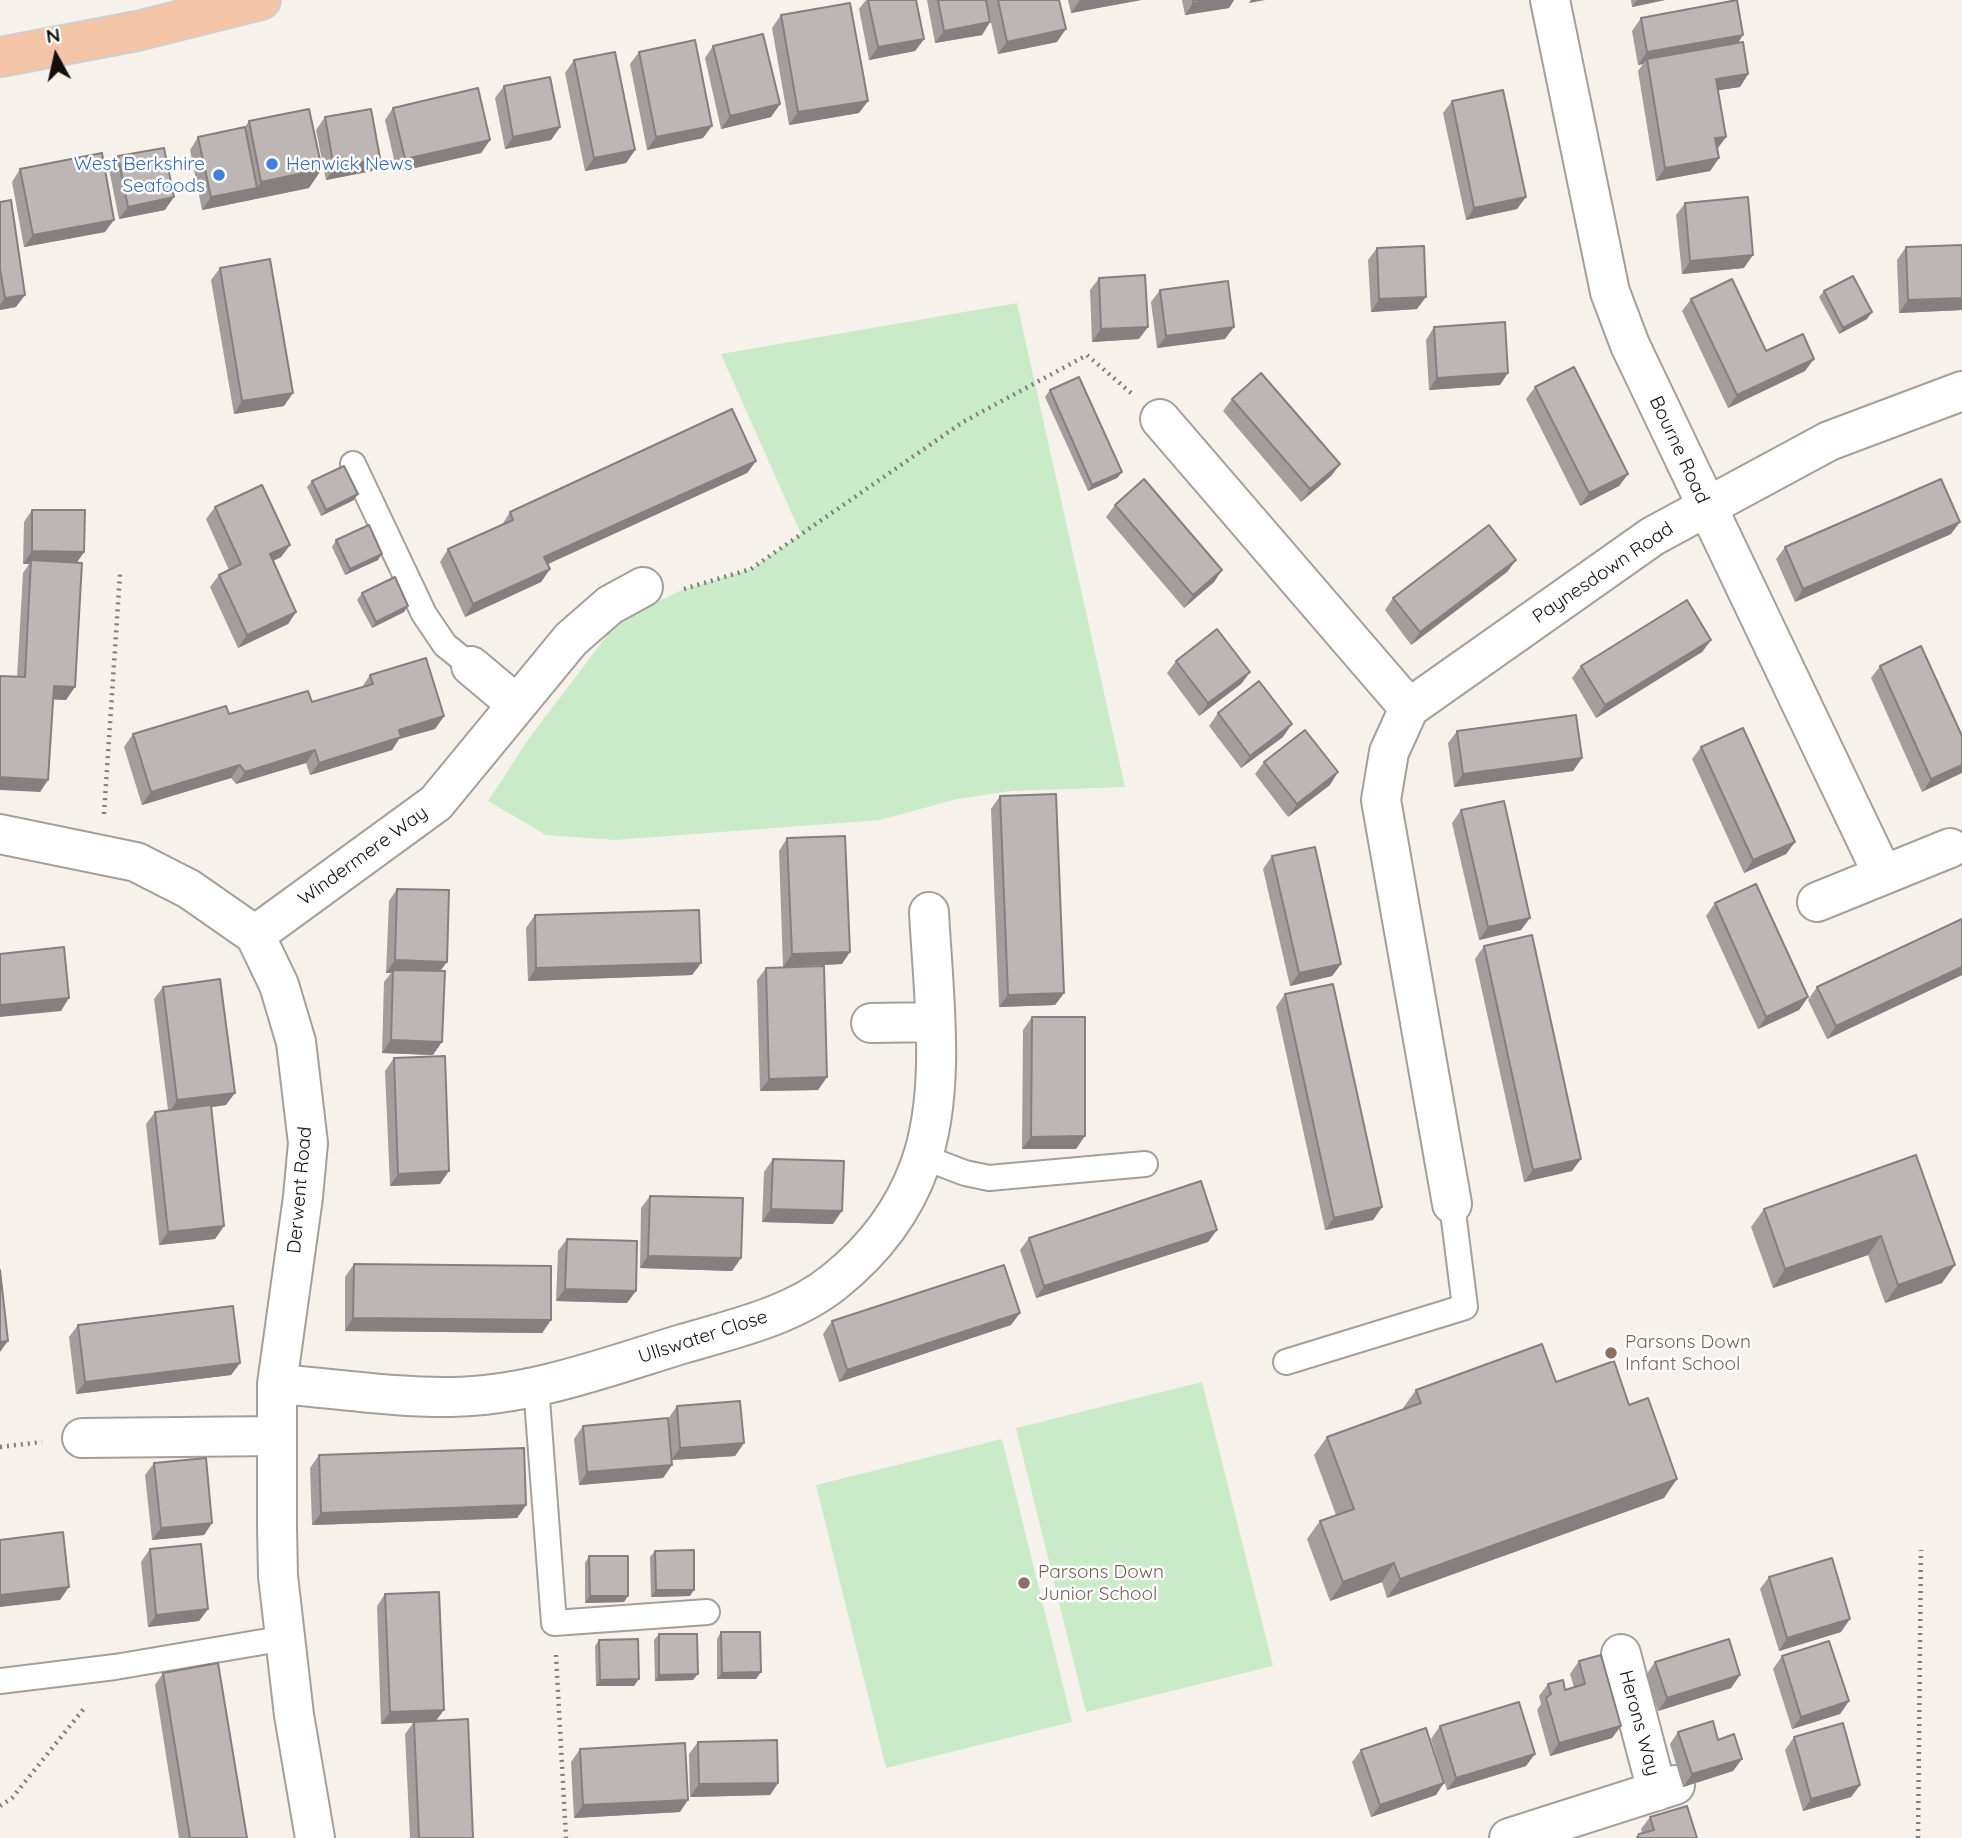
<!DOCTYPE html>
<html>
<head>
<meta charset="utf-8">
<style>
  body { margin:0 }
  #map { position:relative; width:1962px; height:1838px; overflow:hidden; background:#f7f1ec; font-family:Quicksand,sans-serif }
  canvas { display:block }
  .north { position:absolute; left:21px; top:21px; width:70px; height:70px; -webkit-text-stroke:5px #fff; paint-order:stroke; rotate:352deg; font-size:19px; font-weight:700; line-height:28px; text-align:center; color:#12100e }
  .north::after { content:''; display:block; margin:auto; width:24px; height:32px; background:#12100e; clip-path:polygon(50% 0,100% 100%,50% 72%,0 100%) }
</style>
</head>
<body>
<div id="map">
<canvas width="1962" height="1838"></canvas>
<div class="north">N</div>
</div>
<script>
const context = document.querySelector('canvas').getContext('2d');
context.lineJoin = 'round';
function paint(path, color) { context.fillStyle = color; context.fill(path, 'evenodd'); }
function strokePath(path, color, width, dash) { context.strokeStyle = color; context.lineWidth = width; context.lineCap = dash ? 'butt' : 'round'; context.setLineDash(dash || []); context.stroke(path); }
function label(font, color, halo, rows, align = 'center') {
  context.font = font + ' Quicksand,sans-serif'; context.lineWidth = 5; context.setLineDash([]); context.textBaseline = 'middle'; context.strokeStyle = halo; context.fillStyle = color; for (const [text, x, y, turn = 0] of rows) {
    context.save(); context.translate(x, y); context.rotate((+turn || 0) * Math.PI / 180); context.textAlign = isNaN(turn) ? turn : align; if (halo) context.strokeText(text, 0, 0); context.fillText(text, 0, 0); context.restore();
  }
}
paint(new Path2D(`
  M1017,303L1125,787L1011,791L957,799L880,820L615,840L546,835L488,801L530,737L618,621L682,590L751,569L801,534L721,354Z
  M1202,1382L1273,1666L1086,1712L1016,1428Z
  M1002,1439L1072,1722L886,1768L816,1485Z`), '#c9ebc7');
const service = new Path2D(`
  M353,464L424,614L445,645L471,666
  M923,1157L965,1173L989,1178L1145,1164
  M1286,1362L1465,1307L1452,1204
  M536,1386L554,1623L707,1612
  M0,1681L115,1667L286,1638`);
const minor = new Path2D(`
  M1550,0L1610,292L1630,345L1883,875
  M1160,419L1409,708
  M471,666L515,703
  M0,834L136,862L189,889L255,935L279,985L296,1042L308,1143L303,1197L277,1384V1527L278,1576L294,1715L315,1838
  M1817,902L1950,848
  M255,935L436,803L571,639L610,605L643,587
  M871,1023L934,1022
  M1452,1204L1381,800L1389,752L1409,708L1653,536L1829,441L1962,391
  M277,1384C334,1388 394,1398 451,1397C530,1396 607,1367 682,1344C733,1329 792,1316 834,1282C874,1250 903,1213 920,1165C947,1090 933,991 929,912
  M82,1438L277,1436
  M1621,1654L1657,1791
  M1509,1838L1675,1785`);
const primary = new Path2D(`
  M0,57L137,31L261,0`);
strokePath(service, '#a59f9a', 28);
strokePath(minor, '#a59f9a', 42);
strokePath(primary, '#d0cfcf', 42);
strokePath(new Path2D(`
  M684,589L751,569L963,422L1087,355L1131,393
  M104,814L120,574
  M0,1447L42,1442
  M556,1655L566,1838
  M0,1806L12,1798L86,1706
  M1918,1838L1921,1550`), '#827e7b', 4.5, [2, 5]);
strokePath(service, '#fff', 24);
strokePath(minor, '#fff', 38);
strokePath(primary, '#f3c4a6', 38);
paint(new Path2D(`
  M866,0H916L924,39L915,51L869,60L859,9Z
  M927,0H986L990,22L982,35L935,43Z
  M986,0H1059L1057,42L998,54Z
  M1068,0H1141L1071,13Z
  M1182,0H1234L1229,8L1185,15Z
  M1631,0H1665L1632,7Z
  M781,15L859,113L789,125L772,28Z
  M1641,18L1738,43L1748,74L1740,87L1718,90L1726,137L1717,149L1719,158L1710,171L1656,181L1638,71L1643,64L1638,65L1632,31Z
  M713,46L780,104L771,117L721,129L705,58Z
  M639,52L703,138L647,150L630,64Z
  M574,60L635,150L626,163L585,171L565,73Z
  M504,86L560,127L551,140L505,149L495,98Z
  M1452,101L1517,209L1466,220L1443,113Z
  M393,108L490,140L481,153L397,172L385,120Z
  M325,117L380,158L372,171L326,180L316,130Z
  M249,121L309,188L202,210L190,150L198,137L245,127Z
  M118,156L165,210L119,219L109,169Z
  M20,169L105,232L24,247L12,182Z
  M0,202L16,307L0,310Z
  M1685,203L1744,268L1682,274L1676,215Z
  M1962,245V310L1899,313L1897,260L1906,247Z
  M1377,248L1417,309L1371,312L1368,260Z
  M220,268L284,406L234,414L211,280Z
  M1099,278L1139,339L1092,342L1090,290Z
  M1160,290L1225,339L1157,348L1151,302Z
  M1824,291L1867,319L1839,334L1819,297Z
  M1691,299L1766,351L1805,371L1728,408L1682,311Z
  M1434,327L1500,385L1429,390L1426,340Z
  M1535,387L1628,474L1619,486L1580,506L1526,399Z
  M1050,390L1122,472L1117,478L1088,491L1045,397Z
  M1232,399L1340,464L1331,476L1301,502L1223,411Z
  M756,461L747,473L547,564L550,569L541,582L465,617L440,562L448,549L502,525L510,512Z
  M312,481L354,500L321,516L307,487Z
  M1115,505L1222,570L1214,582L1184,608L1106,517Z
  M215,507L290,545L281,557L273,561L296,612L288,624L238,648L210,587L219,575L229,570L206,519Z
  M32,510L84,552L76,563L66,700L53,699L48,780L40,792L17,677L23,573L29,564H23L24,522Z
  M1951,534L1795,602L1776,559L1785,547Z
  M336,540L378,560L345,575L332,547Z
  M1516,560L1507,572L1411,645L1385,610L1393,598Z
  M362,593L404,612L372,628L357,600Z
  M1711,640L1702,652L1596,718L1572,678L1581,666Z
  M1176,661L1250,672L1241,684L1199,716L1167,673Z
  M1880,666L1962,736L1922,792L1871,678Z
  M370,675L444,716L435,729L399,739L392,750L310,775L306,763L236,784L231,778L142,805L124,747L133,734L229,714L312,702L362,687Z
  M1218,713L1283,737L1241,768L1209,726Z
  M1457,731L1582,758L1573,771L1454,787L1448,743Z
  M1701,747L1795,842L1786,854L1744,873L1692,759Z
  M1264,762L1330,785L1288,817L1255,774Z
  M1000,796L1064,993L1055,1005L999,1007L991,809Z
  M1461,810L1521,930L1479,940L1452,823Z
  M787,838L842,964L783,967L779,851Z
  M1272,856L1341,964L1332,976L1290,986L1263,869Z
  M397,889L440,971L433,1055L382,1053L384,982L391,973H386L389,901Z
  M1715,903L1808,997L1799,1010L1758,1029L1706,916Z
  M535,915L701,963L692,975L528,981L526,928Z
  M1962,919V975L1827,1039L1808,1000L1817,987Z
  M1484,946L1572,1171L1524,1182L1475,959Z
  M766,968L827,1077L818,1090L760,1091L757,980Z
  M163,987L226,1105L211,1107L224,1226L215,1239L159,1245L146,1124L155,1112L168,1110L154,999Z
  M1285,994L1382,1207L1373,1220L1325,1230L1276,1007Z
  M1032,1017L1076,1149H1022L1023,1030Z
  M394,1058L440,1184L390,1186L385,1071Z
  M1916,1155L1942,1283L1885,1303L1868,1255L1773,1288L1751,1227L1764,1209Z
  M773,1159L833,1224L762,1222L764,1172Z
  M650,1196L741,1258L732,1271L640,1268L641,1208Z
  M1029,1238L1208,1242L1036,1298L1020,1250Z
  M567,1239L627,1303L556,1301L558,1251Z
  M354,1264L551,1320L542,1333L345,1331V1277Z
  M832,1321L1011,1325L839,1382L823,1334Z
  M78,1325L240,1363L231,1375L76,1394L69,1337Z
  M1556,1382L1664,1498L1387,1598L1382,1582L1330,1601L1307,1539L1320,1521L1336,1515L1314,1455L1327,1437L1404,1409L1403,1408L1416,1390Z
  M677,1406L744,1443L735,1456L672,1460V1465L663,1478L579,1485L574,1439L583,1426L668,1419Z
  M319,1455L526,1505L517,1518L312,1525L310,1468Z
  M154,1463L212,1523L204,1535L152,1540L145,1475Z
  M150,1549L208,1609L199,1621L148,1627L141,1562Z
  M655,1551L690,1596L651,1597L650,1557Z
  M589,1556L624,1602L585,1603V1563Z
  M1769,1577L1841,1632L1779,1651L1760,1589Z
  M385,1594L436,1721L473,1838H410L405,1734L413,1723L381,1724L377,1606Z
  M721,1632L756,1679H717V1639Z
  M659,1634L693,1680L655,1681L654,1640Z
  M599,1640L634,1686H596L595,1646Z
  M1782,1656L1849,1701L1840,1714L1792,1729L1773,1669Z
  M1579,1661L1612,1738L1550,1756L1537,1710L1541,1704L1539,1696L1548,1684L1565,1690L1574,1687L1570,1674Z
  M1655,1662L1740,1675L1731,1688L1658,1711L1646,1675Z
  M163,1673L247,1838H179L155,1685Z
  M1440,1726L1526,1766L1447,1790L1431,1739Z
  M1678,1732L1742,1759L1733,1771L1683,1787L1670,1744Z
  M1794,1737L1860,1785L1851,1797L1803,1811L1785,1750Z
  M698,1742L778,1783L770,1795L690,1797L689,1754Z
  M580,1749L680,1812L574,1818L571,1762Z
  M1361,1750L1436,1795L1371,1817L1352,1762Z
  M1650,1817L1697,1838H1637L1639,1834L1642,1833L1641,1829Z`), '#a39d9c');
paint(new Path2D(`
  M1080,0H1141L1071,13Z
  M1210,0H1234L1229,8L1185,15L1193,3Z
  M1251,0H1265L1249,3Z
  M1637,0H1665L1632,7Z
  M990,22L982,35L935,43L944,31Z
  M1066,29L1057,42L998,54L1007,42Z
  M1743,35L1735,48L1647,59L1643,64L1638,65L1647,52Z
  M924,39L915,51L869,60L878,47Z
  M1748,74L1740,87L1707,92L1716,79Z
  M868,101L859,113L789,125L798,112Z
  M780,104L771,117L721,129L730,116Z
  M712,126L703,138L647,150L656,137Z
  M560,127L551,140L505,149L513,137Z
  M1726,137L1717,149L1715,138Z
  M490,140L481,153L397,172L405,159Z
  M635,150L626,163L585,171L594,158Z
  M380,158L372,171L326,180L334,168Z
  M1719,158L1710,171L1656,181L1665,168Z
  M322,169L309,188L202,210L211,197L257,188L261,182Z
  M174,197L165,210L119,219L128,207Z
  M1526,197L1517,209L1466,220L1474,208Z
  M114,220L105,232L24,247L33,235Z
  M1753,255L1744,268L1682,274L1690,261Z
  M25,295L16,307L0,310V305L5,298Z
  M1426,297L1417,309L1371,312L1379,299Z
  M1962,298V310L1899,313L1908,300Z
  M1872,312L1867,319L1839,334L1843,328Z
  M1148,327L1139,339L1092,342L1101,329Z
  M1234,327L1225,339L1157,348L1166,336Z
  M1814,359L1805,371L1728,408L1737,395Z
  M1508,373L1500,385L1429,390L1437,378Z
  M293,393L284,406L234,414L242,401Z
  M756,461L747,473L535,570L544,557Z
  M1340,464L1331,476L1301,502L1310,489Z
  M1122,472L1117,478L1088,491L1092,485Z
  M1628,474L1619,486L1580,506L1589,493Z
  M358,494L354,500L321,516L326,510Z
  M1960,522L1951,534L1795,602L1803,589Z
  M290,545L281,557L261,566L270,554Z
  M32,551L84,552L76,564L31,560L29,564H23Z
  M382,554L378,560L345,575L350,569Z
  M1516,560L1507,572L1411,645L1420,632Z
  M550,569L541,582L465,617L473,604Z
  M1222,570L1214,582L1184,608L1193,595Z
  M408,606L404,612L372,628L376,622Z
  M296,612L288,624L238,648L247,635Z
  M1711,640L1702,652L1596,718L1605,705Z
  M1250,672L1241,684L1199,716L1208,703Z
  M54,686L75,687L66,700L45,699Z
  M444,716L435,729L399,739L392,750L310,775L319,763L399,730Z
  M1292,724L1283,737L1241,768L1250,756Z
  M315,750L306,763L236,784L245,772Z
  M1582,758L1573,771L1454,787L1463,774Z
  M240,765L231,778L142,805L151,792Z
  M1962,765V773L1922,792L1931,779Z
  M1338,772L1330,785L1288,817L1297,804Z
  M0,777L48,780L40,792L0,790Z
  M1795,842L1786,854L1744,873L1753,860Z
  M1530,918L1521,930L1479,940L1488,927Z
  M850,952L842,964L783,967L792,954Z
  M395,960L447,962L438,974L393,970L391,973H386Z
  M701,963L692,975L528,981L536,968Z
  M1341,964L1332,976L1290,986L1299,973Z
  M1962,967V975L1827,1039L1836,1026Z
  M1064,993L1055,1005L999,1007L1008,995Z
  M1808,997L1799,1010L1758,1029L1766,1017Z
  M69,998L61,1011L0,1017V1005Z
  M391,1040L442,1042L433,1055L382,1053Z
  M827,1077L818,1090L760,1091L769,1079Z
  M235,1093L226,1105L169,1113L177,1100Z
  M1085,1136L1076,1149H1022L1031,1137Z
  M1581,1159L1572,1171L1524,1182L1533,1170Z
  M449,1171L440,1184L390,1186L398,1174Z
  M1382,1207L1373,1220L1325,1230L1334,1218Z
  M771,1209L842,1211L833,1224L762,1222Z
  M224,1226L215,1239L159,1245L168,1232Z
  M1217,1230L1208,1242L1036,1298L1044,1286Z
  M1881,1236L1868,1255L1773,1288L1785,1269Z
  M648,1256L741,1258L732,1271L640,1268Z
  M1955,1265L1942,1283L1885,1303L1898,1285Z
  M565,1289L636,1291L627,1303L556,1301Z
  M1020,1313L1011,1325L839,1382L847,1370Z
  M353,1318L551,1320L542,1333L345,1331Z
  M8,1341L0,1352V1342Z
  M240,1363L231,1375L76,1394L85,1382Z
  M744,1443L735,1456L671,1460L680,1448Z
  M672,1465L663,1478L579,1485L587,1472Z
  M1677,1479L1664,1498L1387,1598L1400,1579Z
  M526,1505L517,1518L312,1525L321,1513Z
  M212,1523L204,1535L152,1540L161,1528Z
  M1394,1563L1382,1582L1330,1601L1343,1582Z
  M69,1587L60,1600L0,1607V1595Z
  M656,1590H694L690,1596L651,1597Z
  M590,1596H628L624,1602L585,1603Z
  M208,1609L199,1621L148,1627L156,1615Z
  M1850,1619L1841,1632L1779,1651L1787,1638Z
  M761,1672L756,1679H717L722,1673Z
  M698,1674L693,1680L655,1681L659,1675Z
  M1740,1675L1731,1688L1658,1711L1667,1698Z
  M639,1679L634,1686H596L600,1680Z
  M1849,1701L1840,1714L1792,1729L1801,1717Z
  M444,1710L435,1722L381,1724L390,1712Z
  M1621,1726L1612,1738L1550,1756L1559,1743Z
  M1535,1754L1526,1766L1447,1790L1456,1778Z
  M1742,1759L1733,1771L1683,1787L1692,1774Z
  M778,1783L770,1795L690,1797L699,1784Z
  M1444,1783L1436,1795L1371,1817L1380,1805Z
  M1860,1785L1851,1797L1803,1811L1811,1799Z
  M688,1800L680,1812L574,1818L583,1805Z`), '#857f7f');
const building = new Path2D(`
  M868,0H916L924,39L878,47Z
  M938,0H986L990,22L944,31Z
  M998,0H1059L1066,29L1007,42Z
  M1193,0H1210L1193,3Z
  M1737,0L1743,35L1647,52L1641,18Z
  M850,3L868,101L798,112L781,15Z
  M763,34L780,104L730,116L713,46Z
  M695,40L712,126L656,137L639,52Z
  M1743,42L1748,74L1716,79L1726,137L1715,138L1719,158L1665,168L1647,59Z
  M615,52L635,150L594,158L574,60Z
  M550,77L560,127L513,137L504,86Z
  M478,88L490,140L405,159L393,108Z
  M1503,90L1526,197L1474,208L1452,101Z
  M309,109L322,169L261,182L249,121Z
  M371,109L380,158L334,168L325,117Z
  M245,127L257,188L211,197L198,137Z
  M164,148L174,197L128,207L118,156Z
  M102,153L114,220L33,235L20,169Z
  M1748,197L1753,255L1690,261L1685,203Z
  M11,200L25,295L5,298L0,269V202Z
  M1962,245V298L1908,300L1906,247Z
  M1424,246L1426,297L1379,299L1377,248Z
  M270,259L293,393L242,401L220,268Z
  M1145,275L1148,327L1101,329L1099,278Z
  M1853,276L1872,312L1843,328L1824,291Z
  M1732,279L1766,351L1803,334L1814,359L1737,395L1691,299Z
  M1228,281L1234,327L1166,336L1160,290Z
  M1505,322L1508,373L1437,378L1434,327Z
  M1574,367L1628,474L1589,493L1535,387Z
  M1261,373L1340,464L1310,489L1232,399Z
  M1079,377L1122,472L1092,485L1050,390Z
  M732,409L756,461L544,557L550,569L473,604L448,549L513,520L510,512Z
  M344,466L358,494L326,510L312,481Z
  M1144,479L1222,570L1193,595L1115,505Z
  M1941,479L1960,522L1803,589L1785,547Z
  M262,485L290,545L270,554L296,612L247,635L219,575L241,564L215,507Z
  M32,510H85L84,552L32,551Z
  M369,525L382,554L350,569L336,540Z
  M1489,525L1516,560L1420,632L1393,598Z
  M31,560L82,563L75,687L54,686L48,780L0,777V676L25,677Z
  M395,577L408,606L376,622L362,593Z
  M1687,600L1711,640L1605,705L1581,666Z
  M1217,629L1250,672L1208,703L1176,661Z
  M1921,646L1962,736V765L1931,779L1880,666Z
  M426,658L444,716L399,730L401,737L319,763L315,750L245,772L240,765L151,792L133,734L226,706L229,714L308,691L312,702L373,684L370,675Z
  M1259,681L1292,724L1250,756L1218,713Z
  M1576,715L1582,758L1463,774L1457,731Z
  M1743,728L1795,842L1753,860L1701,747Z
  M1305,730L1338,772L1297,804L1264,762Z
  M1056,794L1064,993L1008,995L1000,796Z
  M1504,801L1530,918L1488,927L1461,810Z
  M845,836L850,952L792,954L787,838Z
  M1315,847L1341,964L1299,973L1272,856Z
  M1756,884L1808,997L1766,1017L1715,903Z
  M397,889L449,890L447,962L395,960Z
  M699,910L701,963L536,968L535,915Z
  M1962,919V967L1836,1026L1817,987Z
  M1532,935L1581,1159L1533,1170L1484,946Z
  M64,947L69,998L0,1005V954Z
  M824,966L827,1077L769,1079L766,968Z
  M393,970L445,971L442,1042L391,1040Z
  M220,979L235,1093L177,1100L163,987Z
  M1333,984L1382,1207L1334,1218L1285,994Z
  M1032,1017H1085V1136L1031,1137Z
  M445,1056L449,1171L398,1174L394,1058Z
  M211,1105L224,1226L168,1232L155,1112Z
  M1916,1155L1955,1265L1898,1285L1881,1236L1785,1269L1764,1209Z
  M773,1159L844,1161L842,1211L771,1209Z
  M1201,1181L1217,1230L1044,1286L1029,1238Z
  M650,1196L743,1198L741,1258L648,1256Z
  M567,1239L637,1241L636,1291L565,1289Z
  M354,1264L551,1266V1320L353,1318Z
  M1004,1265L1020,1313L847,1370L832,1321Z
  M0,1270L8,1341L0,1342Z
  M233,1306L240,1363L85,1382L78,1325Z
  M1542,1344L1556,1382L1614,1361L1629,1405L1648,1398L1677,1479L1400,1579L1394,1563L1343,1582L1320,1521L1354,1509L1327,1437L1421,1403L1416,1390Z
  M740,1401L744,1443L680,1448L677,1406Z
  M668,1418L672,1465L587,1472L583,1426Z
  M524,1448L526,1505L321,1513L319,1455Z
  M206,1458L212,1523L161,1528L154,1463Z
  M63,1532L69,1587L0,1595V1540Z
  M201,1544L208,1609L156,1615L150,1549Z
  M694,1550V1590H656L655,1551Z
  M589,1556H628V1596H590Z
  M1832,1558L1850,1619L1787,1638L1769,1577Z
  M439,1592L444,1710L390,1712L385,1594Z
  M721,1632H760L761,1672L722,1673Z
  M659,1634H697L698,1674L659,1675Z
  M638,1639L639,1679L600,1680L599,1640Z
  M1729,1639L1740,1675L1667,1698L1655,1662Z
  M1829,1641L1849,1701L1801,1717L1782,1656Z
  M1601,1655L1621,1726L1559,1743L1546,1698L1551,1694L1548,1684L1563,1680L1565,1690L1585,1684L1579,1661Z
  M218,1663L247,1838H190L163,1673Z
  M1519,1702L1535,1754L1456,1778L1440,1726Z
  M468,1719L473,1838H419L414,1722Z
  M1713,1721L1718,1740L1734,1734L1742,1759L1692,1774L1678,1732Z
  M1843,1723L1860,1785L1811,1799L1794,1737Z
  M1426,1728L1444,1783L1380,1805L1361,1750Z
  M777,1740L778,1783L699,1784L698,1742Z
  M685,1743L688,1800L583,1805L580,1749Z
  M1687,1806L1697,1838H1637L1639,1834L1654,1830L1650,1817Z`);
paint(building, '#beb6b5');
strokePath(building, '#857f7f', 2);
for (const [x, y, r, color] of [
  [272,164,7,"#3f7fe0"],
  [219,175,7,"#3f7fe0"],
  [1611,1353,7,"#8d6e63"],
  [1024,1583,7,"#8d6e63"]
]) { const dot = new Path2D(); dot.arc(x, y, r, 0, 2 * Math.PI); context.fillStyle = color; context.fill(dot); strokePath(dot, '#fff', 2.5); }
label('19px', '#366cbe', '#fff', [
  ["West Berkshire",205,164],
  ["Seafoods",205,186],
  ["Henwick News",286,164,"left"]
], 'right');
label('19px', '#12100e', '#fff', [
  ["Bourne Road",1679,450,65],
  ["Paynesdown Road",1603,573,-34],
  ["Windermere Way",363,856,-36],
  ["Derwent Road",300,1190,-85],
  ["Ullswater Close",703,1337,-18],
  ["Herons Way",1639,1723,75]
]);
label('19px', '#785e54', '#fff', [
  ["Parsons Down",1625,1342],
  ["Infant School",1625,1364],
  ["Parsons Down",1038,1572],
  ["Junior School",1038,1594]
], 'left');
</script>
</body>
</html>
